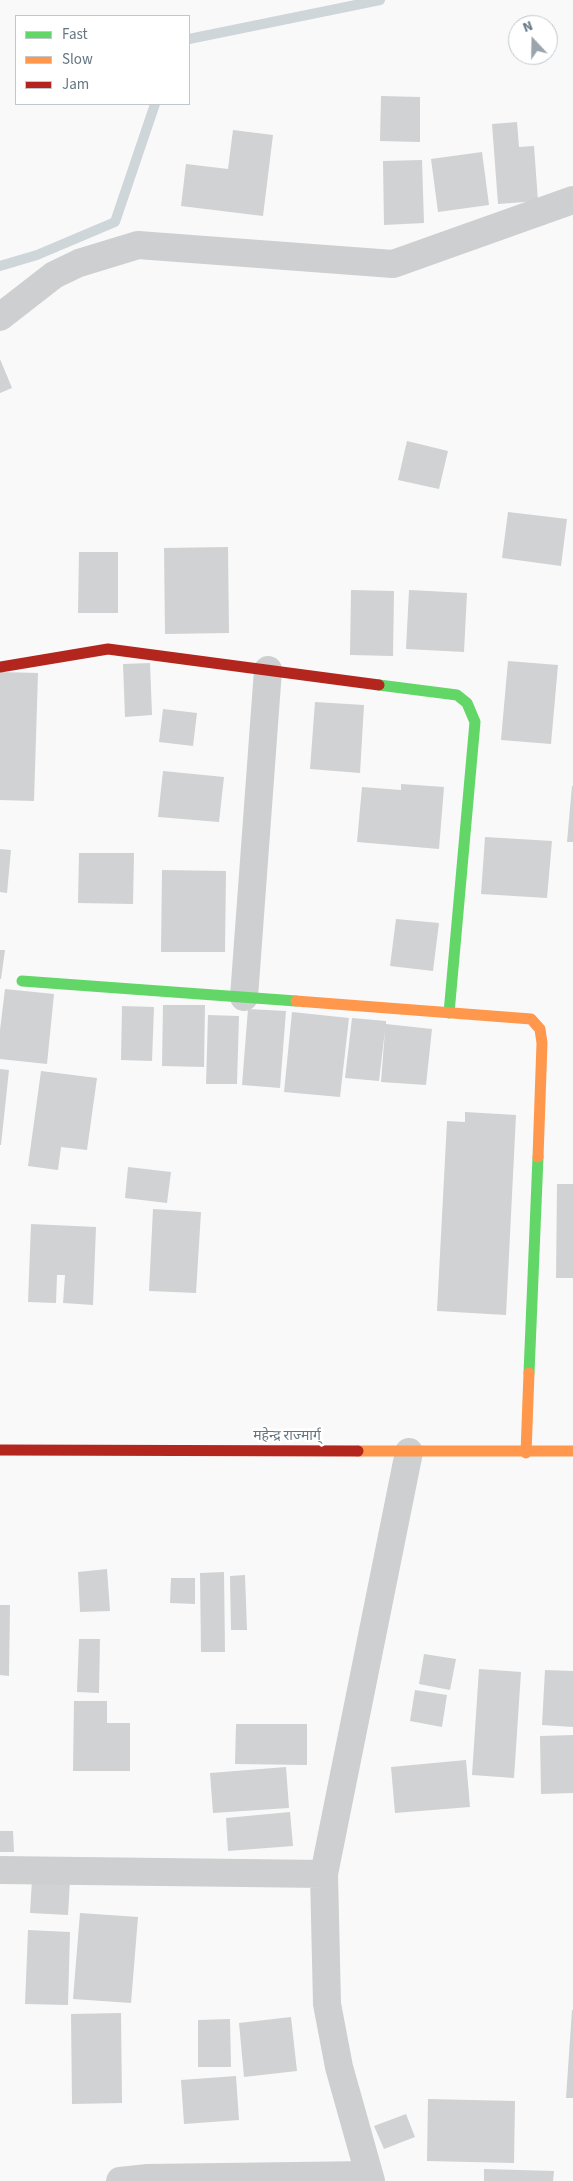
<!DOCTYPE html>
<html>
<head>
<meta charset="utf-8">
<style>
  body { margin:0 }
  #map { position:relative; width:573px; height:2181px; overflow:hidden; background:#f9f9f9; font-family:"Source Sans 3",sans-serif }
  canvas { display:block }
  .legend { position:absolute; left:15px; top:15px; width:175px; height:90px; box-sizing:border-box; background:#fff; border:1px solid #c1c8cd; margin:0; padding:6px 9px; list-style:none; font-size:15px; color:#657683 }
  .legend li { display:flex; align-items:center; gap:10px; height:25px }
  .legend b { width:25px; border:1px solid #c1c8cd }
  .north { position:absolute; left:508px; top:15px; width:50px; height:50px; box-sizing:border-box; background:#fff; border:1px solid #c1c8cd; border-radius:50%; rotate:339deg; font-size:14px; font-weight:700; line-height:20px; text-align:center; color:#657683 }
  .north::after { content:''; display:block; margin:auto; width:18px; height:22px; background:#99a4ac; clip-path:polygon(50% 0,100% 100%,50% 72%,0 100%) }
</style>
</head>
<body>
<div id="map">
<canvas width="573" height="2181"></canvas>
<ul class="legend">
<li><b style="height:6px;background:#63d668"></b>Fast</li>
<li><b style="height:6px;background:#ff974d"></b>Slow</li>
<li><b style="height:6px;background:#b3261e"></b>Jam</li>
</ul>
<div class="north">N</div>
</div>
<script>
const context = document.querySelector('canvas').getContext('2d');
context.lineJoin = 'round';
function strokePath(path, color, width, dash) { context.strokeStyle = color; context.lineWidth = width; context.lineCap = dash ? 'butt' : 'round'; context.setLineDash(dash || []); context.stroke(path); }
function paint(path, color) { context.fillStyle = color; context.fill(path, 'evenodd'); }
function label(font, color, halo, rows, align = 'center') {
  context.font = font + ' "Source Sans 3","Noto Sans Devanagari",sans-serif'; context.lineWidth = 5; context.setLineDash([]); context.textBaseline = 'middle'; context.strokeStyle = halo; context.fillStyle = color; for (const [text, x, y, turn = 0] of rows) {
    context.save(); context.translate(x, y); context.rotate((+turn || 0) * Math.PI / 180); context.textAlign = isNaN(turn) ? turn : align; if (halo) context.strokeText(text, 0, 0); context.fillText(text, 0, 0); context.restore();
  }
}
strokePath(new Path2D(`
  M189,39L380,0
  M0,266L37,255L115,222L155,104`), '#ced6d9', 10);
paint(new Path2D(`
  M381,96L420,97V142L380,141Z
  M517,122L519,147L534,146L538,201L498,204L492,124Z
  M233,130L273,135L263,216L181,206L186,164L228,169Z
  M482,152L489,205L438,212L431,159Z
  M422,160L424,223L384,225L383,161Z
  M0,359L12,388L0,393Z
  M407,441L448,451L439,489L398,480Z
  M508,512L567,519L561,566L502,558Z
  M228,547L229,633L165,634L164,548Z
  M79,552H118V613H78Z
  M351,590L394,591L393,656L350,655Z
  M409,590L467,593L464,652L406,649Z
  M508,661L558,665L551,744L501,740Z
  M150,663L152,715L125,717L123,664Z
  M0,672L38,673L34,801L0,800Z
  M315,702L364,705L360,773L310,769Z
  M163,709L197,713L193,746L159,742Z
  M163,771L224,777L219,822L158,817Z
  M401,784L444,787L439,849L357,842L362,787L401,790Z
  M572,786H573V842H567Z
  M485,837L552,841L547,898L481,894Z
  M0,849L11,850L7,893L0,892Z
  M79,853H134L133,904L78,903Z
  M162,870L226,871L225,952H161Z
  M396,919L439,923L433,971L390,966Z
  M0,950H5L1,979H0Z
  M5,989L54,994L47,1064L0,1059V1030Z
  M163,1005H205L204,1067L162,1066Z
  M122,1006L154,1007L152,1061L121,1060Z
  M248,1009L286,1011L280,1088L242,1085Z
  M292,1012L349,1018L340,1097L284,1092Z
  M208,1015L239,1016L237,1084H206Z
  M352,1018L386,1021V1024L432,1029L426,1085L381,1082L385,1030L379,1081L345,1078Z
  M0,1069L9,1070L1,1145H0Z
  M41,1071L97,1078L87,1150L61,1147L58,1170L28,1166Z
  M465,1112L516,1115L506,1315L437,1311L447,1121L465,1122Z
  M128,1167L171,1172L167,1203L125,1198Z
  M557,1184H573V1278H556Z
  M153,1209L201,1212L196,1293L149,1291Z
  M31,1224L96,1227L93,1305L63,1303L65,1275H57L56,1303L28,1302Z
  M107,1569L110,1611L80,1612L78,1572Z
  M224,1572L225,1652H201L200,1573Z
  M245,1575L247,1630H231L230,1576Z
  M171,1578H195V1604L170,1603Z
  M0,1605H10L9,1676L0,1675Z
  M79,1639H100L99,1693L77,1692Z
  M424,1654L456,1659L450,1690L419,1684Z
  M479,1669L521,1672L514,1778L472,1775Z
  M545,1670L573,1671V1727L542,1725Z
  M415,1690L447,1695L442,1727L410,1721Z
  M74,1701H107V1723H130V1771H73Z
  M236,1724H307V1765L235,1764Z
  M573,1735V1793L541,1794L540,1736Z
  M466,1760L470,1807L395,1813L391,1767Z
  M286,1767L289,1808L213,1813L210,1773Z
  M290,1812L293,1846L228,1851L226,1818Z
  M0,1831H13L14,1852H0Z
  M32,1879L70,1881L68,1915L30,1913Z
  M80,1913L138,1917L131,2003L73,1999Z
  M28,1930L70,1932L68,2005L25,2004Z
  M572,2010H573V2098H566Z
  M121,2013L122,2103L72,2104L71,2014Z
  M291,2017L297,2071L244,2077L239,2023Z
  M230,2019L231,2067H198V2020Z
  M236,2076L239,2120L184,2124L181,2080Z
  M428,2099L515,2101L514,2163L427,2161Z
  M406,2114L415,2137L384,2149L374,2126Z
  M484,2169L554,2171L553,2181H484Z`), '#d0d2d3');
strokePath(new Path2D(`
  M0,317L54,275L79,263L138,245L393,264L573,200
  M244,997L268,670
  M0,1870L324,1874
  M120,2181L148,2178L369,2175
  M371,2181L339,2067L327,2004L324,1874L409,1452`), '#cecfd0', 28);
strokePath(new Path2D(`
  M379,685L457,695L467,703L475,722L449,1013
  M22,981L296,1001
  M529,1373L538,1157`), '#63d668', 11);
strokePath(new Path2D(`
  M296,1001L531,1019L540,1029L542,1043L538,1157
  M358,1451H573
  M526,1453L529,1373`), '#ff974d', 11);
strokePath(new Path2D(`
  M0,667L108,649L379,685
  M0,1450L358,1451`), '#b3261e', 11);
label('14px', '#657683', '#fff', [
  ["महेन्द्र राज्मार्ग्",287,1437]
]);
</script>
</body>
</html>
